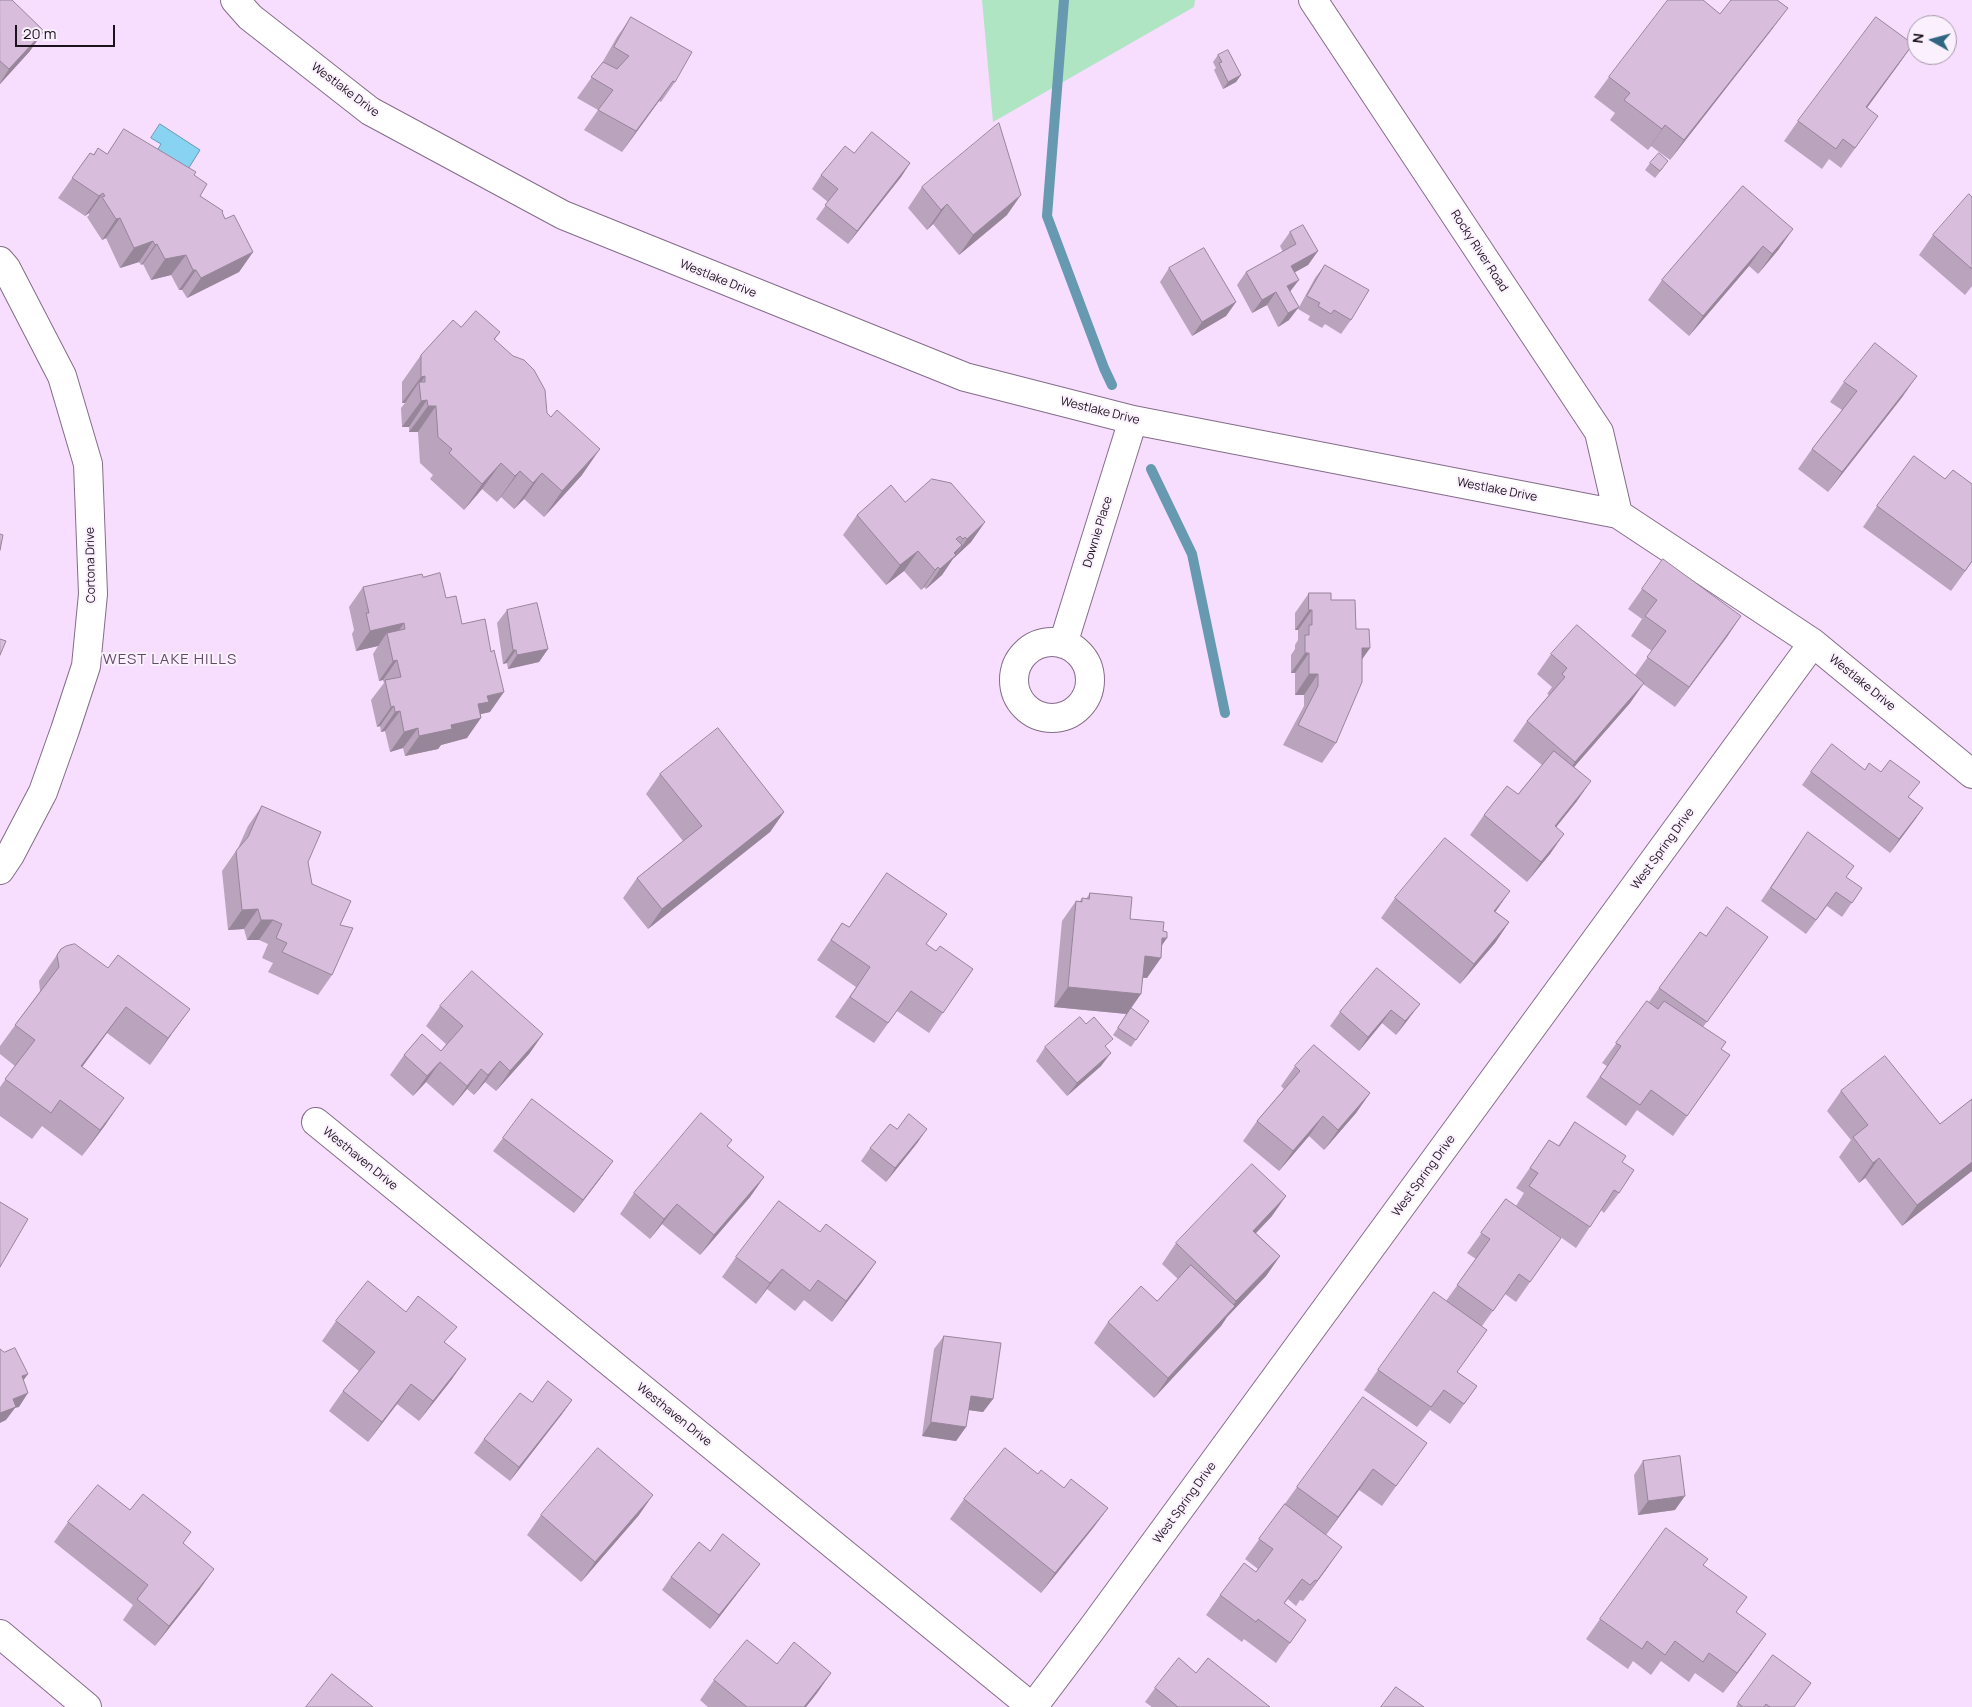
<!DOCTYPE html>
<html>
<head>
<meta charset="utf-8">
<style>
  body { margin:0 }
  #map { position:relative; width:1972px; height:1707px; overflow:hidden; background:#f7defe; font-family:Manrope,sans-serif }
  canvas { display:block }
  .north { position:absolute; left:1907px; top:15px; width:50px; height:50px; box-sizing:border-box; background:#fbf1fe; border:1px solid #a198a4; border-radius:50%; rotate:277deg; font-size:14px; font-weight:700; line-height:20px; text-align:center; color:#1b121d }
  .north::after { content:''; display:block; margin:auto; width:18px; height:22px; background:#306581; clip-path:polygon(50% 0,100% 100%,50% 72%,0 100%) }
  .scale { position:absolute; left:15px; top:25px; width:100px; height:22px; box-sizing:border-box; border:2px solid #1b121d; border-top:0; padding-left:6px; font-size:15px; line-height:18px; white-space:nowrap; color:#1b121d; -webkit-text-stroke:4px #fbf1fe; paint-order:stroke }
</style>
</head>
<body>
<div id="map">
<canvas width="1972" height="1707"></canvas>
<div class="north">N</div>
<div class="scale">20 m</div>
</div>
<script>
const context = document.querySelector('canvas').getContext('2d');
context.lineJoin = 'round';
function paint(path, color) { context.fillStyle = color; context.fill(path, 'evenodd'); }
function strokePath(path, color, width, dash) { context.strokeStyle = color; context.lineWidth = width; context.lineCap = dash ? 'butt' : 'round'; context.setLineDash(dash || []); context.stroke(path); }
function label(font, color, halo, rows, align = 'center') {
  context.font = font + ' Manrope,sans-serif'; context.lineWidth = 4; context.setLineDash([]); context.textBaseline = 'middle'; context.strokeStyle = halo; context.fillStyle = color; for (const [text, x, y, turn = 0] of rows) {
    context.save(); context.translate(x, y); context.rotate((+turn || 0) * Math.PI / 180); context.textAlign = isNaN(turn) ? turn : align; if (halo) context.strokeText(text, 0, 0); context.fillText(text, 0, 0); context.restore();
  }
}
paint(new Path2D(`
  M982,0H1195L1194,7L993,122Z`), '#b0e5c3');
const water = new Path2D(`
  M160,124L200,150L185,174L155,154L161,144L151,138Z`);
paint(water, '#88d3f1');
strokePath(water, '#6799b1', 1);
strokePath(new Path2D(`
  M1064,0L1047,216L1104,368L1112,385
  M1151,469L1192,554L1225,713`), '#6799b1', 10);
const minor = new Path2D(`
  M235,0L250,17L370,111L563,215L965,377L1133,420L1618,514L1813,643L1972,774
  M1313,0L1599,432L1618,514
  M0,261L6,268L62,376L88,464L93,594L86,666L65,730L43,792L10,855L0,870
  M1014 680a38 38 0 1 1 76 0a38 38 0 1 1-76 0Z
  M1063,644L1133,420
  M316,1122L1032,1707
  M0,1634L87,1707
  M1033,1707L1091,1630L1813,643`);
strokePath(minor, '#836d89', 30);
strokePath(minor, '#fff', 28);
paint(new Path2D(`
  M0,0L30,51L0,84Z
  M1720,14L1773,28L1670,160L1651,146L1648,150L1610,120L1615,113L1594,97L1609,77Z
  M631,17L675,82L661,102L659,101L622,152L584,130L598,110L577,98L602,63L617,37Z
  M1913,44L1867,108L1864,136L1841,168L1829,159L1822,169L1784,141L1798,121Z
  M1218,55L1241,75L1236,82L1223,89L1214,70L1216,68L1213,62Z
  M98,148L107,154L194,175L200,196L223,211L222,213L225,219L253,252L239,272L187,298L182,290H179L171,275L151,280L143,264L141,265L139,262L120,268L106,238L102,240L87,217L89,215V213L85,216L58,198L90,153L93,155Z
  M854,153L910,163L901,177L848,244L816,219L828,202L812,189L821,175Z
  M1650,163L1663,168L1655,178L1645,170Z
  M1743,186L1779,249L1758,274L1749,266L1689,336L1648,300L1662,280Z
  M922,187L1007,215L959,255L933,224L927,230L908,208Z
  M1972,197V286L1965,295L1919,255L1933,235Z
  M1290,232L1318,251L1308,265L1295,272L1290,292L1289,320L1278,327L1267,305L1252,313L1237,285L1246,272L1283,252L1280,246Z
  M1325,265L1351,320L1341,334L1325,324L1322,328L1308,320L1310,316L1298,309L1315,278Z
  M1169,268L1236,302L1226,316L1192,336L1160,282Z
  M461,327L500,332L495,339L547,413L582,475L544,517L524,499L514,509L501,497L497,502L482,489L464,510L430,479L433,475L420,463L418,432H409V427H402L401,408L405,403H402V382L421,355Z
  M1844,382L1903,396L1828,492L1798,469L1812,449L1842,410L1830,402Z
  M1945,479L1972,484V562L1951,591L1863,527L1877,506Z
  M905,502L985,522L971,542L953,559L942,575L926,589L924,587L921,590L904,571L886,585L843,535L857,515Z
  M423,577L446,598L462,624L490,712L481,714L467,738L441,745L438,749L405,756L403,748L390,752L385,731L381,732L380,726L377,727L371,700L384,683L383,680L379,681L373,654L378,646L356,651L352,634L354,630L349,607L363,587Z
  M1642,589L1741,616L1675,707L1643,684L1630,703L1574,767L1577,801L1556,827L1550,854L1527,882L1470,835L1484,815L1518,794L1542,765L1513,741L1527,721L1549,695L1547,694L1552,687L1537,674L1551,654L1635,675L1652,651L1631,636L1642,619L1628,609Z
  M1309,593L1331,600L1356,629L1370,648L1362,659L1336,743L1322,763L1283,745L1304,706V695H1295V673H1291V655L1295,649V645L1298,640V630H1295V613Z
  M507,610L548,649L539,662L508,669L507,663L503,664L497,623Z
  M1865,770L1909,797L1923,808L1890,853L1802,785L1811,772Z
  M660,774L784,812L770,832L648,929L623,898L637,878L683,841L646,794Z
  M262,806L308,862L312,884L340,925L332,975L318,995L268,972L273,963L262,958L268,944L259,940H247L244,929L228,930L222,871L238,848L248,826Z
  M1798,846L1862,888L1842,917L1827,906L1806,934L1761,901Z
  M1090,893L1130,919L1162,946L1147,978H1143L1131,1008L1149,1021L1131,1047L1113,1035L1127,1014L1054,1007L1062,921L1076,901H1080L1082,898L1086,899Z
  M1395,898L1496,912L1509,922L1495,943L1460,984L1381,918Z
  M842,923L849,927L926,944L936,951L973,969L929,1033L897,1011L874,1043L835,1017L856,987L817,960Z
  M1706,936L1768,937L1703,1027L1721,1049L1730,1055L1673,1136L1637,1110L1626,1126L1586,1097L1607,1066L1602,1063L1647,1001L1649,1002L1659,988Z
  M61,949L171,1035L150,1065L107,1033L82,1067L106,1124L82,1156L42,1126L32,1139L0,1116V1087L15,1066L0,1054V1046L40,991L39,981Z
  M1377,968L1410,1017L1396,1035L1382,1023L1359,1051L1330,1026L1340,1012Z
  M440,1006L543,1034L529,1054L496,1091L485,1082L474,1095L467,1089L453,1106L426,1082L413,1096L390,1075L404,1055L441,1051L446,1044L426,1026Z
  M1045,1047L1107,1048L1101,1066L1067,1096L1036,1061Z
  M1295,1066L1370,1093L1356,1113L1324,1150L1309,1136L1279,1171L1243,1141L1257,1121L1284,1089L1281,1086Z
  M1841,1091L1940,1124L1972,1099V1171L1902,1226L1865,1178L1859,1183L1839,1157L1851,1140L1827,1111Z
  M1575,1122L1622,1162L1619,1193L1604,1213L1601,1210L1576,1248L1529,1215L1561,1238L1516,1302L1505,1294L1482,1326L1457,1372L1477,1386L1450,1424L1430,1410L1417,1427L1364,1390L1378,1370L1446,1301L1476,1259L1467,1253L1506,1199L1516,1206L1524,1193L1516,1188L1549,1140L1558,1146Z
  M897,1129L918,1142L886,1182L861,1161L870,1148Z
  M503,1138L603,1175L574,1213L493,1151Z
  M728,1147L764,1177L750,1197L700,1255L662,1224L650,1239L620,1214L634,1193Z
  M1272,1216L1256,1233L1280,1256L1266,1276L1227,1317L1221,1326L1154,1398L1094,1343L1108,1322L1157,1301L1178,1279L1162,1264L1176,1243Z
  M820,1232L876,1262L862,1282L832,1322L804,1300L795,1311L767,1289L756,1304L722,1277L736,1257Z
  M336,1321L446,1343L452,1379L419,1421L397,1404L368,1442L329,1411L343,1391L359,1371L322,1341Z
  M944,1336L993,1399L983,1412L968,1410L966,1427L956,1441L922,1436L934,1349Z
  M572,1400L562,1414L510,1481L474,1453L484,1439L532,1402Z
  M1427,1443L1382,1506L1359,1490L1326,1535L1328,1567L1303,1601L1300,1600L1296,1606L1288,1599L1284,1604L1306,1620L1276,1663L1244,1639L1242,1642L1206,1615L1220,1595L1256,1572L1258,1569L1245,1559L1297,1487Z
  M1643,1461L1675,1510L1638,1515L1634,1475Z
  M1038,1474L1064,1488L1108,1508L1093,1528L1041,1593L950,1519L964,1499Z
  M130,1510L184,1544L200,1589L155,1646L123,1620L133,1605L54,1542L68,1522Z
  M541,1515H639L581,1582L527,1535Z
  M710,1551L760,1564L710,1629L662,1590L671,1577Z
  M1703,1565L1737,1612L1752,1654L1723,1693L1695,1673L1689,1682L1661,1661L1651,1675L1633,1661L1628,1669L1586,1639L1600,1619Z
  M831,1673L817,1693L806,1707H708L700,1700L714,1680Z
  M1196,1673L1270,1707H1152L1145,1702L1155,1688Z
  M1811,1683L1794,1707H1736L1738,1703Z`), '#baa3bd');
paint(new Path2D(`
  M1788,8L1773,28L1670,160L1684,140Z
  M44,31L30,51L0,84V83L9,69Z
  M1913,44L1899,64L1852,128L1866,107Z
  M1241,75L1236,82L1223,89L1228,82Z
  M673,81L659,101L622,152L636,131Z
  M1665,125L1651,146L1648,150L1662,129Z
  M910,163L901,177L848,244L857,231Z
  M103,193L89,213L85,216L99,196Z
  M1021,195L1007,215L959,255L973,235Z
  M947,204L933,224L927,230L941,210Z
  M120,218L106,238L102,240L116,219Z
  M1793,229L1779,249L1758,274L1772,254Z
  M153,241L139,262L120,268L134,248Z
  M157,244L143,264L141,265L155,245Z
  M1763,246L1749,266L1689,336L1703,316Z
  M1318,251L1308,265L1281,280L1291,266Z
  M253,252L239,272L187,298L201,278Z
  M186,255L171,275L151,280L165,259Z
  M193,270H196L182,290H179Z
  M1299,280L1289,293L1287,286Z
  M1276,292L1267,305L1252,313L1262,300Z
  M1236,302L1226,316L1192,336L1202,322Z
  M1299,307L1289,320L1278,327L1288,313Z
  M425,376L420,384L419,382L405,403H402L421,377Z
  M1917,376L1903,396L1828,492L1842,472Z
  M427,400L409,427H402L421,401Z
  M428,406H436L418,432H409Z
  M600,449L582,475L544,517L562,491Z
  M501,463L482,489L464,510L482,484Z
  M520,471L501,497L497,502L515,476Z
  M542,473L524,499L514,509L533,483Z
  M985,522L971,542L953,559L967,539Z
  M965,537L955,551L962,545L942,575L926,589L940,569L949,559L963,539Z
  M918,551L904,571L886,585L900,565Z
  M938,567L924,587L921,590L935,570Z
  M1309,610H1312L1298,630H1295Z
  M1741,616L1727,637L1675,707L1689,687Z
  M404,623L390,643L387,633L378,646L356,651L370,631Z
  M1362,648H1370L1356,668Z
  M548,649L539,662L508,669L517,655Z
  M513,650H516L507,663L503,664Z
  M1305,653H1309L1295,673H1291Z
  M397,660L383,680L379,681L393,661Z
  M1309,674H1318L1304,695H1295Z
  M1644,683L1630,703L1561,782L1575,762Z
  M504,692L490,712L481,714V718L467,738L441,745L438,749L405,756L419,736L451,725L478,704L487,696Z
  M394,706L380,726L377,727L391,707Z
  M400,711L385,731L381,732L395,712Z
  M418,728L403,748L390,752L404,732Z
  M1591,781L1577,801L1541,846L1555,826Z
  M1923,808L1914,821L1890,853L1899,839Z
  M784,812L770,832L648,929L662,909Z
  M1564,834L1550,854L1527,882L1541,862Z
  M1510,891L1496,911L1480,931L1494,911Z
  M258,909L244,929L228,930L242,910Z
  M261,920H273L259,940H247Z
  M1509,922L1495,943L1460,984L1474,964Z
  M1162,938H1167L1154,957L1161,958L1147,978L1131,976L1145,956Z
  M1068,987L1141,994L1127,1014L1054,1007Z
  M1420,1004L1410,1017L1396,1035L1405,1021Z
  M126,1007L107,1033L63,1093L81,1066Z
  M190,1009L171,1035L150,1065L168,1038Z
  M1391,1010L1382,1023L1359,1051L1368,1037Z
  M543,1034L529,1054L496,1091L510,1071Z
  M1111,1053L1101,1066L1067,1096L1077,1083Z
  M500,1061L485,1082L474,1095L488,1075Z
  M440,1062L426,1082L413,1096L427,1076Z
  M481,1069L467,1089L453,1106L467,1086Z
  M1370,1093L1356,1113L1324,1150L1338,1130Z
  M124,1098L106,1124L82,1156L100,1130Z
  M1323,1116L1309,1136L1279,1171L1293,1151Z
  M927,1129L918,1142L886,1182L895,1168Z
  M1879,1158L1865,1178L1859,1183L1873,1163Z
  M613,1161L603,1175L574,1213L583,1200Z
  M1972,1162V1171L1902,1226L1917,1205Z
  M764,1177L750,1197L700,1255L714,1235Z
  M1286,1196L1272,1216L1239,1251L1253,1231Z
  M677,1204L662,1224L650,1239L664,1219Z
  M1280,1256L1266,1276L1227,1317L1221,1326L1154,1398L1168,1378L1229,1311L1236,1301Z
  M876,1262L862,1282L832,1322L846,1301Z
  M782,1269L767,1289L756,1304L770,1283Z
  M466,1359L452,1379L419,1421L433,1401Z
  M28,1374L18,1388L22,1376Z
  M411,1384L397,1404L368,1442L382,1422Z
  M28,1393L19,1407L15,1408L6,1420L0,1423V1413L13,1399Z
  M971,1396L993,1399L983,1412L961,1409Z
  M572,1400L562,1414L510,1481L519,1467Z
  M931,1422L966,1427L956,1441L922,1436Z
  M1373,1469L1359,1490L1324,1537L1338,1517Z
  M653,1495L639,1515L581,1582L595,1562Z
  M1685,1496L1675,1510L1638,1515L1648,1501Z
  M1108,1508L1093,1528L1041,1593L1055,1573Z
  M1342,1547L1328,1567L1303,1601L1317,1581Z
  M760,1564L710,1629L719,1615Z
  M214,1569L200,1589L155,1646L169,1626Z
  M1766,1634L1752,1654L1723,1693L1737,1673Z
  M831,1673L817,1693L806,1707H804Z`), '#97859a');
const building = new Path2D(`
  M0,0H12L44,31L9,69L0,61Z
  M1668,0H1703L1720,14L1731,0H1777L1788,8L1684,140L1665,125L1662,129L1624,100L1630,93L1609,77Z
  M631,17L692,52L675,82L673,81L636,131L598,110L613,90L591,77L603,62L617,69L629,56L614,47Z
  M1876,17L1913,44L1866,107L1878,116L1855,148L1843,139L1836,149L1798,121Z
  M1228,50L1241,75L1228,82L1219,63L1222,62L1218,55Z
  M999,123L1021,195L973,235L947,204L941,210L922,187Z
  M124,129L196,172L194,175L207,184L200,196L223,211L222,212L225,219L234,215L253,252L201,278L196,270H193L186,255L165,259L157,244L155,245L153,241L134,248L120,218L116,219L102,197L105,196L103,193L99,196L72,178L90,153L94,155L98,148L107,154Z
  M872,132L910,163L857,231L825,205L838,189L821,175L845,146L854,153Z
  M1659,153L1668,161L1660,171L1650,163Z
  M1743,186L1793,229L1772,254L1763,246L1703,316L1662,280Z
  M1969,194L1972,197V269L1933,235Z
  M1303,225L1318,251L1291,266L1299,280L1287,286L1299,307L1288,313L1276,292L1262,300L1246,272L1296,244L1290,232Z
  M1204,248L1236,302L1202,322L1169,268Z
  M1325,265L1369,290L1351,320L1334,310L1331,314L1318,306L1320,303L1307,296Z
  M476,311L500,332L494,339L513,356L524,360L534,370L545,390L547,413L551,417L557,410L600,449L562,491L542,473L533,483L520,471L515,476L501,463L482,484L449,453L452,449L438,437L436,406H428L427,400L421,401L419,382H425V376L421,377V355L453,320L461,327Z
  M1875,343L1917,376L1842,472L1812,449L1857,391L1844,382Z
  M1914,456L1945,479L1953,470L1972,484V561L1965,571L1877,506Z
  M932,479L951,483L985,522L967,539L965,537L963,539L960,536L956,539L962,545L954,553L956,555L940,569L938,567L935,570L918,551L900,565L857,515L891,485L905,502Z
  M0,534L3,535L0,550Z
  M1663,559L1741,616L1689,687L1647,657L1666,631L1645,616L1657,600L1642,589Z
  M440,573L446,598L456,596L462,624L485,619L491,652L494,650L504,692L487,696L489,702L478,704L481,718L451,725L452,729L419,736L418,728L404,732L400,711L395,712L394,706L391,707L385,680L401,677L397,660L393,661L387,633L405,629L404,623L370,631L366,613H369L363,587L422,574L423,577Z
  M1309,593H1331V600H1355L1356,629H1369L1370,648H1362V682L1336,743L1298,725L1318,686V674H1309V653H1305V635H1309V625H1312V610H1309Z
  M537,603L548,649L517,655L516,650H513L507,610Z
  M1577,625L1644,683L1575,762L1527,721L1565,677L1562,674L1567,668L1551,654Z
  M0,639L6,641L0,655Z
  M718,728L784,812L662,909L637,878L702,826L660,774Z
  M1832,744L1865,770L1869,763L1881,772L1890,760L1920,782L1908,797L1923,808L1899,839L1811,772Z
  M1554,751L1591,781L1555,826L1564,834L1541,862L1484,815L1507,786L1518,794Z
  M262,806L321,832L308,862L312,884L351,901L340,925L353,928L332,975L282,952L287,943L276,938L282,924L273,920H261L258,909L242,910L236,851L248,837Z
  M1808,832L1854,866L1846,877L1862,888L1852,903L1836,892L1816,920L1771,888Z
  M1445,838L1510,891L1494,911L1509,922L1474,964L1395,898Z
  M887,873L947,914L926,944L936,951L940,946L973,969L943,1013L911,991L888,1023L850,997L870,967L831,940L842,923L849,927Z
  M1090,893L1132,897L1130,919L1164,922L1163,931L1167,932V938H1162L1161,958L1145,956L1141,994L1068,987L1076,901L1082,902V898L1089,899Z
  M1727,907L1768,937L1707,1022L1659,988L1700,932L1706,936Z
  M75,944L108,968L118,955L190,1009L168,1038L126,1007L81,1066L124,1098L100,1130L60,1100L51,1113L5,1079L35,1040L15,1025L59,967L57,955L61,949L66,946Z
  M1377,968L1420,1004L1405,1021L1391,1010L1368,1037L1340,1012Z
  M472,971L543,1034L510,1071L500,1061L488,1075L481,1069L467,1086L440,1062L427,1076L404,1055L422,1034L441,1051L463,1026L440,1006Z
  M1647,1001L1658,1009L1664,1001L1726,1042L1721,1049L1730,1055L1687,1116L1651,1090L1640,1105L1600,1077L1621,1046L1616,1043Z
  M1131,1008L1149,1021L1136,1040L1118,1028Z
  M1080,1017L1086,1024L1094,1017L1113,1039L1105,1046L1111,1053L1077,1083L1045,1047Z
  M1314,1045L1370,1093L1338,1130L1323,1116L1293,1151L1257,1121L1300,1071L1295,1066Z
  M1885,1056L1940,1124L1972,1099V1162L1917,1205L1879,1158L1873,1163L1853,1137L1868,1125L1841,1091Z
  M532,1099L613,1161L583,1200L503,1138Z
  M701,1113L732,1140L727,1146L764,1177L714,1235L677,1204L664,1219L634,1193Z
  M909,1114L927,1129L895,1168L870,1148L890,1124L897,1129Z
  M1575,1122L1626,1156L1622,1162L1634,1170L1619,1193L1614,1190L1590,1227L1529,1186L1538,1173L1530,1168L1549,1140L1559,1146Z
  M1252,1164L1286,1196L1253,1231L1280,1256L1236,1301L1176,1243Z
  M1506,1199L1561,1238L1530,1282L1519,1274L1493,1311L1457,1285L1490,1239L1481,1233Z
  M779,1201L820,1232L826,1224L876,1262L846,1301L818,1280L810,1291L782,1269L770,1283L736,1257Z
  M0,1202L28,1219L0,1267Z
  M1191,1265L1235,1306L1168,1378L1108,1322L1141,1286L1157,1301Z
  M368,1281L406,1312L418,1296L457,1327L444,1342L466,1359L433,1401L411,1384L382,1422L343,1391L375,1352L336,1321Z
  M1434,1292L1487,1330L1457,1372L1477,1386L1464,1404L1444,1390L1431,1407L1378,1370Z
  M944,1336L1001,1343L993,1399L971,1396L966,1427L931,1422Z
  M15,1348L28,1374L22,1376L28,1393L13,1399L16,1407L0,1413V1349L4,1352Z
  M548,1381L572,1400L519,1467L484,1439L520,1393L532,1402Z
  M1363,1397L1427,1443L1396,1486L1373,1469L1338,1517L1297,1487Z
  M598,1448L653,1495L595,1562L541,1515Z
  M1005,1448L1038,1474L1041,1470L1064,1488L1071,1479L1108,1508L1055,1573L964,1499Z
  M1680,1456L1685,1496L1648,1501L1643,1461Z
  M98,1485L130,1510L143,1494L191,1532L183,1543L214,1569L169,1626L137,1599L148,1585L68,1522Z
  M1285,1504L1342,1547L1317,1581L1315,1580L1310,1585L1302,1579L1284,1603L1306,1620L1290,1643L1258,1619L1256,1622L1220,1595L1244,1563L1256,1572L1273,1549L1259,1539Z
  M1666,1528L1708,1559L1703,1565L1747,1597L1736,1612L1766,1634L1737,1673L1709,1653L1703,1662L1675,1641L1665,1655L1647,1641L1642,1649L1600,1619Z
  M723,1534L760,1564L719,1615L671,1577L699,1542L710,1551Z
  M747,1640L777,1664L794,1642L831,1673L804,1707H747L714,1680Z
  M1773,1655L1811,1683L1794,1707H1770L1766,1704L1764,1707H1743L1738,1703Z
  M1179,1658L1196,1673L1208,1658L1270,1707H1178L1155,1688Z
  M332,1674L373,1707H306Z
  M1396,1687L1424,1707H1381Z`);
paint(building, '#d8bedc');
strokePath(building, '#97859a', 1);
label('12px', '#1b121d', '#fbf1fe', [
  ["Westlake Drive",345,90,37],
  ["Rocky River Road",1479,251,57],
  ["Westlake Drive",718,279,22],
  ["Westlake Drive",1100,411,14],
  ["Westlake Drive",1497,490,11],
  ["Downie Place",1098,532,-73],
  ["Cortona Drive",91,565,-91],
  ["Westlake Drive",1862,683,39],
  ["West Spring Drive",1663,849,-54],
  ["Westhaven Drive",360,1159,39],
  ["West Spring Drive",1424,1176,-54],
  ["Westhaven Drive",674,1415,39],
  ["West Spring Drive",1185,1503,-54]
]);
context.letterSpacing = '1px';
label('15px', '#604b66', '#fbf1fe', [
  ["WEST LAKE HILLS",170,660]
]);
context.letterSpacing = '0px';
</script>
</body>
</html>
